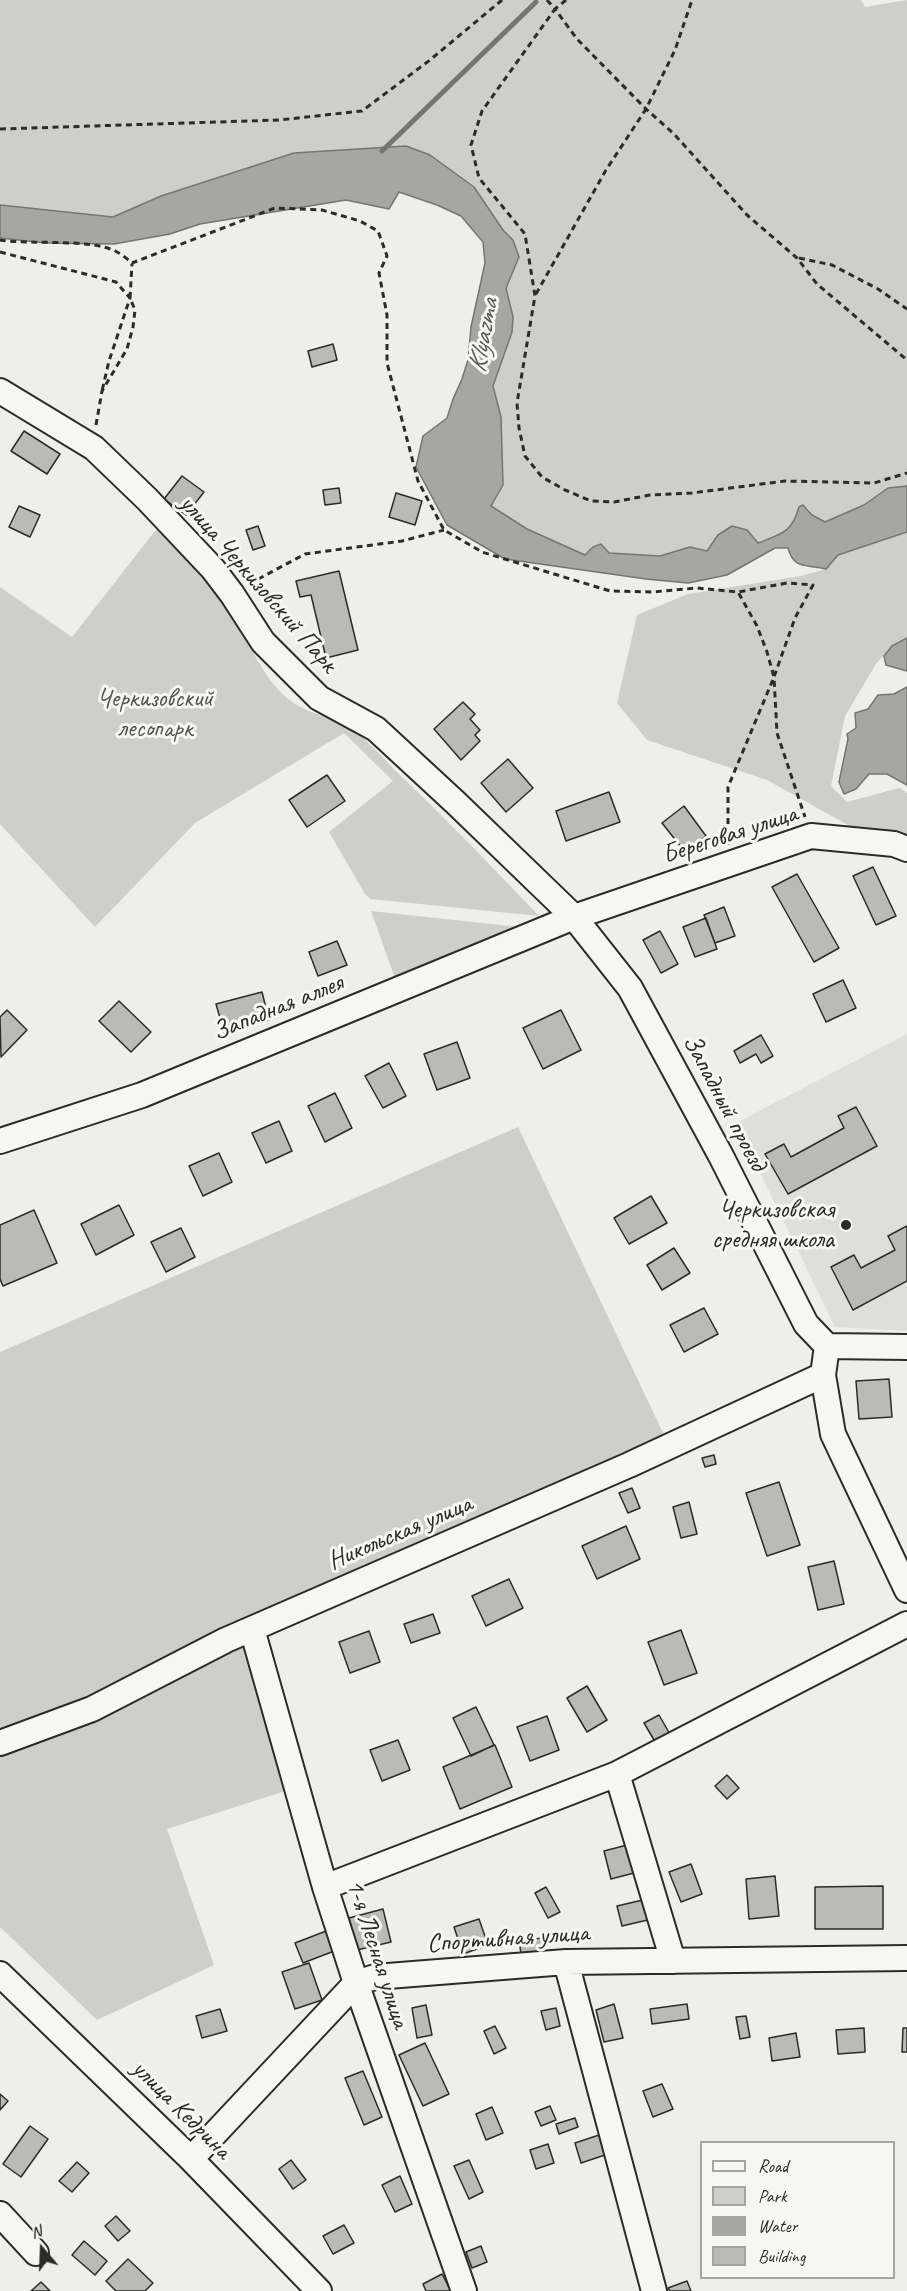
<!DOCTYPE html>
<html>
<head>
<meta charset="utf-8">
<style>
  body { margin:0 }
  #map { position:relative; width:907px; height:2291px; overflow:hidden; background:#eeeeea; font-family:Caveat,sans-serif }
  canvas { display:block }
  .legend { position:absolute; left:700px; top:2141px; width:195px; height:138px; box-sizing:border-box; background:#f6f6f2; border:2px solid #a5a5a2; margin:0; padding:8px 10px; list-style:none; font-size:18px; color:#2b2b2b }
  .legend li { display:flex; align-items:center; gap:12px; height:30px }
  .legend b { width:30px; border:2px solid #a5a5a2 }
  .north { position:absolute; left:12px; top:2219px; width:60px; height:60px; -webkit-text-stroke:4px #f6f6f2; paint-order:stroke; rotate:341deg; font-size:16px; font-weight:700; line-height:24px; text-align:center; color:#2b2b2b }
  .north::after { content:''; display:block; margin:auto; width:21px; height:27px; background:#2b2b2b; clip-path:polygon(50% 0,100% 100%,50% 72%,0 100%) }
</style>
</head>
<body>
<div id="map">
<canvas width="907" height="2291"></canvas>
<ul class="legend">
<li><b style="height:8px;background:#f6f6f2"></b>Road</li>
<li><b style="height:16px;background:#cececa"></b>Park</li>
<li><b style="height:16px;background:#a6a6a3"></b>Water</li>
<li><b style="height:16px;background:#babab7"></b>Building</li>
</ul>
<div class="north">N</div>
</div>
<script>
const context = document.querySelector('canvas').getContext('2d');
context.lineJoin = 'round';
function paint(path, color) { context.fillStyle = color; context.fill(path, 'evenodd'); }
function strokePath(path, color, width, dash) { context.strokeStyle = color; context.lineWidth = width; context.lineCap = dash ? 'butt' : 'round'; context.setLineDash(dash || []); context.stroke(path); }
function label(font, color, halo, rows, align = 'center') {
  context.font = font + ' Caveat,sans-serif'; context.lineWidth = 6; context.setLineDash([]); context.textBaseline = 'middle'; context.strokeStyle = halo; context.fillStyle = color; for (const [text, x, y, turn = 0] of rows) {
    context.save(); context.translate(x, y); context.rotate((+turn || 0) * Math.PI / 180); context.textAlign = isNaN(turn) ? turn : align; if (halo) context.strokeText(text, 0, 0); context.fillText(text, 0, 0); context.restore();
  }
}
paint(new Path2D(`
  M907,1034V1331L835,1327L736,1123Z`), '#dededb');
paint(new Path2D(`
  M0,0H861L865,7L907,0V486L888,488L864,505L825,522L812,515L808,508L799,507C792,533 781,534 757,543L747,530L718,535L707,551L690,547L660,556L609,553L601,544L593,547L585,555L527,529L491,506L503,485L501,417L493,386L512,332L513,317L506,288L519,257L513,240L430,155L406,146L294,153L161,196L113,217L0,205Z
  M160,529C184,555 209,579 228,608C248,638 260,675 288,699C307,715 333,715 353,730C371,743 386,762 402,777C449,822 494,869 539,916L371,899L365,894L329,832L393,781L344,733L195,823L95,927L0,824V587L72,637L155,531Z
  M907,532V638L892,646L876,664L845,716L831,786L847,802L899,788L907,793V858L767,780L647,740L617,703L637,615L688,594L801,576L826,569L838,555Z
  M371,911L537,929L395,978Z
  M518,1127L664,1435L237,1622L285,1791L167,1829L214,1965L97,2020L0,1927V1352Z`), '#cececa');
const water = new Path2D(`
  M406,146L430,155L474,187L503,230L513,240L519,257L506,288L513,317L512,332L493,386L501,417L503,485L491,506L527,529L585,555L593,547L601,544L609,553L660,556L690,547L707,551L718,535L732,526L747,530L758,543C781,534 792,533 799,507L803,505L812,515L825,522L864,505L888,488L907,486V532L838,555L826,569C806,564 794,570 788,548H775L727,575L688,583L646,579L505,559L447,525L416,467L423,436L447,418L453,399L462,379L468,360L471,327L485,263L483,242L461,216L437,205L399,192L389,209L346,200L200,224L170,234L114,244L46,243L0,238V205L113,217L161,196L294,153Z
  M907,638V671L886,665L884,656L892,646Z
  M907,687V785L887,774H869L856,789L844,794L839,782L848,739L847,734L856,728L855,713L868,709L878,695L894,694Z`);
paint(water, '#a6a6a3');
strokePath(water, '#757573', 1.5);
strokePath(new Path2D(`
  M382,151L536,2`), '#757573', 5);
const building = new Path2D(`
  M333,344L337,360L312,367L308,351Z
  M24,431L60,454L47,474L11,451Z
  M182,476L204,492L186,515L164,499Z
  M339,488L341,503L325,505L323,490Z
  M396,493L422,501L415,525L389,517Z
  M19,506L40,515L30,537L9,527Z
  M258,526L265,546L253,550L246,530Z
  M339,571L358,650L326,658L311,595L300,597L296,581Z
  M463,702L475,714L470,719L480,730L475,735L480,741L461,760L434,729Z
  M508,759L533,788L506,812L481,783Z
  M327,775L345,801L307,827L289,800Z
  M609,792L620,822L566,841L556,811Z
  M684,806L706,836L685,852L662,823Z
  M873,867L896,916L876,925L853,876Z
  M797,874L839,948L814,962L772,887Z
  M724,907L735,936L715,943L704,915Z
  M706,918L717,949L695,957L683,927Z
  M660,931L678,964L661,973L643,940Z
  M337,941L347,965L318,976L309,952Z
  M843,980L856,1008L826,1022L813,994Z
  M262,992L269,1020L224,1032L216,1004Z
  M119,1001L151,1032L131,1052L99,1021Z
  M7,1010L27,1030L1,1057L0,1017Z
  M561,1010L581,1050L543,1069L523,1028Z
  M761,1035L773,1056L761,1063L756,1054L740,1063L734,1051Z
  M457,1042L470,1078L437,1090L424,1054Z
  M389,1063L406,1096L383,1108L365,1076Z
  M335,1093L352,1128L325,1142L308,1106Z
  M856,1107L877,1146L788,1194L765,1154L784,1144L791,1157L844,1128L838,1116Z
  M279,1121L292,1151L266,1163L252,1133Z
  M219,1153L232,1182L203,1196L189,1166Z
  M651,1196L667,1223L629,1244L614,1218Z
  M119,1205L134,1235L96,1255L81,1224Z
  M34,1210L57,1263L3,1286L0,1279V1225Z
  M907,1226V1281L853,1310L831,1267L854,1255L861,1268L895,1250L888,1236Z
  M181,1228L195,1257L166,1272L151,1242Z
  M674,1248L690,1273L662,1290L647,1265Z
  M704,1308L718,1334L684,1352L670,1325Z
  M889,1379L892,1417L859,1419L856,1381Z
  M714,1455L716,1464L705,1467L702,1458Z
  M779,1482L800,1545L767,1556L746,1493Z
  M632,1488L640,1508L628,1513L619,1493Z
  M689,1502L697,1534L681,1538L673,1507Z
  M626,1526L640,1559L597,1579L582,1546Z
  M834,1561L844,1604L818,1610L808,1567Z
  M509,1579L523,1608L486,1626L472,1596Z
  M433,1614L440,1633L411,1643L404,1624Z
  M681,1630L697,1673L664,1685L648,1642Z
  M369,1631L380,1662L350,1673L339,1642Z
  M587,1686L607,1720L587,1732L567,1698Z
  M476,1707L494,1745L471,1756L453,1718Z
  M659,1715L671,1736L657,1745L644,1723Z
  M547,1716L559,1750L530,1761L517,1727Z
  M398,1740L410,1770L382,1781L370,1750Z
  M495,1745L512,1787L460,1809L443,1767Z
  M727,1775L739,1788L727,1799L715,1786Z
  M627,1845L634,1873L611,1879L604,1851Z
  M691,1864L702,1894L681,1902L669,1872Z
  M775,1876L779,1916L749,1919L746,1879Z
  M883,1886V1929H815V1887Z
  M546,1887L560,1912L548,1918L535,1893Z
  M647,1899L652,1919L622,1926L617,1906Z
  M383,1909L391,1942L357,1950L349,1918Z
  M479,1919L488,1945L463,1954L454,1927Z
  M334,1928L342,1948L303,1963L295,1943Z
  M542,1938L544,1957L522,1960L519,1941Z
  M309,1963L322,2000L295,2009L282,1972Z
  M614,2004L623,2038L604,2042L596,2010Z
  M687,2004L689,2019L652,2024L650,2009Z
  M426,2005L432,2035L417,2038L412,2008Z
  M556,2008L560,2026L546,2030L541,2011Z
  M220,2009L227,2031L202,2038L196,2016Z
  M746,2016L750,2037L740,2039L736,2017Z
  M495,2026L506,2048L494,2054L484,2031Z
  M864,2028L865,2052L838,2054L836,2030Z
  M903,2028H907V2052H902Z
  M796,2033L800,2057L772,2061L769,2038Z
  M425,2043L449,2094L423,2106L399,2055Z
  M363,2071L382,2117L364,2125L345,2078Z
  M662,2084L673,2109L653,2117L643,2091Z
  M0,2094L8,2101L0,2110Z
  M550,2106L556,2120L541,2126L535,2112Z
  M492,2107L503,2133L486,2140L476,2114Z
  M575,2118L578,2127L559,2134L556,2124Z
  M30,2126L48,2139L21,2177L3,2164Z
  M599,2135L605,2155L581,2163L575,2143Z
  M548,2144L554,2163L536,2169L530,2150Z
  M291,2160L306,2180L293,2189L279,2169Z
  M469,2160L483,2192L469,2199L454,2166Z
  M77,2162L89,2173L72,2192L59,2181Z
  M400,2176L412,2204L395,2212L382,2185Z
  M116,2216L130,2231L118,2241L105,2226Z
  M344,2225L354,2243L333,2254L323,2236Z
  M84,2241L107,2261L95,2275L72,2255Z
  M481,2246L487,2262L472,2268L466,2252Z
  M128,2259L153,2283L145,2291H116L106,2281Z
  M442,2274L451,2291H426L423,2284Z
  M687,2281L691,2291H670L668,2288Z
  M41,2282L50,2291H31Z`);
paint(building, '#babab7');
strokePath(building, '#2b2b2b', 1.5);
const minor = new Path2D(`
  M0,391L94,448L147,499L213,569L232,594L263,642L319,698L376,729L456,803L574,917L630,988L721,1156L806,1324L827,1346L823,1375L833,1434L907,1590
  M0,1141L142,1095L574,917L811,836L894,844L907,849
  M827,1346L907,1347
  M252,1629L325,1887L356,1983L464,2291
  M0,1743L92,1709L226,1640L629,1465L823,1375
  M617,1774L673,1961
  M325,1887L617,1774L907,1624
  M566,1962L654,2291
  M0,1974L191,2159L319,2291
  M191,2159L356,1983L375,1977L566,1962L907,1958
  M0,2214L36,2253`);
strokePath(minor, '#2b2b2b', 28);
strokePath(new Path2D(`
  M547,0L555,9L482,111L471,145L479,178L525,234L535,296L517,403L519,428L525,456L542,477L565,490L591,501L614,502L650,495L692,493L785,481L874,483L907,473
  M566,0L555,9L577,39L646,109L674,134L747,215L797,258L817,284L907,360
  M0,129L279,120L362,111L430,60L502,0
  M0,240C31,245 93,238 117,252C123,255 128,260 132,263L275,208L322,210L360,221L378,231L387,256L379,273L387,315V363L418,481L444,530L482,552L610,591L652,592L697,588L738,592L787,583L813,585L795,618L774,677L777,733L805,817
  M0,252L116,282L130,298L109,361L102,391
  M799,258L832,265L878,289L907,309
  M536,294L606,170L646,109L675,50L692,0
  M96,425L102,391L127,349L133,327L135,310L130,298L132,264
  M249,584L305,554L402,541L444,530
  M728,845V787L774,677L767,652L757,626L738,592`), '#2b2b2b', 3, [6, 4.5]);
strokePath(minor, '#f6f6f2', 24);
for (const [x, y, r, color] of [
  [846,1225,6,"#2b2b2b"]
]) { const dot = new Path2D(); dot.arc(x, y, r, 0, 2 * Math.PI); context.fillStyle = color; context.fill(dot); strokePath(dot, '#f6f6f2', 2); }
label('26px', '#2b2b2b', '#f6f6f2', [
  ["улица Черкизовский Парк",258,584,49],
  ["Береговая улица",730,835,-18],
  ["Западная аллея",278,1008,-22],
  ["Западный проезд",724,1103,62],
  ["Никольская улица",400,1533,-23],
  ["Спортивная улица",508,1939,-4],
  ["1-я Лесная улица",377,1954,72],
  ["улица Кедрина",181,2110,45]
]);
label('26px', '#545453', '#f6f6f2', [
  ["Черкизовский",155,699],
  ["лесопарк",155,729]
]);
label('26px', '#2b2b2b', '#f6f6f2', [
  ["Черкизовская",834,1210],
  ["средняя школа",834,1240]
], 'right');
label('italic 27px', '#565655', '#f6f6f2', [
  ["Klyazma",484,336,-80]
]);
</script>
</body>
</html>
